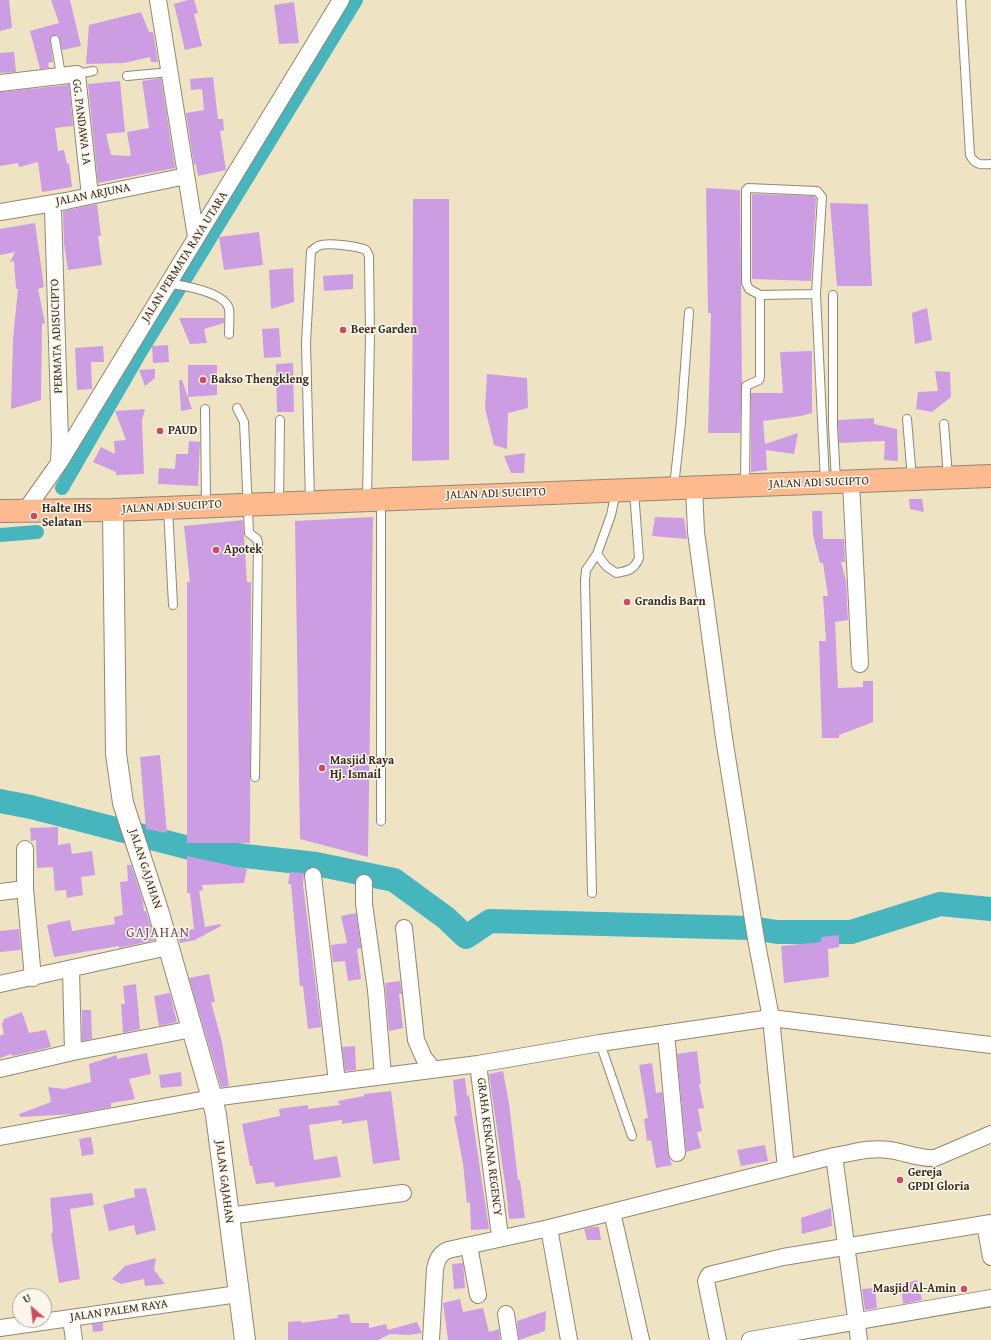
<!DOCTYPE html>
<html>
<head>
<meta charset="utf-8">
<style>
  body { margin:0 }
  #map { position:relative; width:991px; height:1340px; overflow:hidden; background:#eee4c4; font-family:"Gentium Book Plus",serif }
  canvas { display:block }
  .north { position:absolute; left:12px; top:1288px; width:40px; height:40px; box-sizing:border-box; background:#fbf7ec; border:1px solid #aea59a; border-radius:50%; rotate:332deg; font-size:11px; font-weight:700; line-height:16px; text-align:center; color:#3b2a1e }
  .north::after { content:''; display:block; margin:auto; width:14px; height:18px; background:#d1495b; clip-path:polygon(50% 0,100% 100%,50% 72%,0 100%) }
</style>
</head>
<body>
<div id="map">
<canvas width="991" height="1340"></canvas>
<div class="north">U</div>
</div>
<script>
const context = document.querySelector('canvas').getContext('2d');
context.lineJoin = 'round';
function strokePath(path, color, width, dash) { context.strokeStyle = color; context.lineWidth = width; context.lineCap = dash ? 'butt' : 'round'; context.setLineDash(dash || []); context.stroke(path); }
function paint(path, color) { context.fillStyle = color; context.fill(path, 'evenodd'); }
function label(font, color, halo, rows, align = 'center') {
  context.font = font + ' "Gentium Book Plus",serif'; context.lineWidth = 3; context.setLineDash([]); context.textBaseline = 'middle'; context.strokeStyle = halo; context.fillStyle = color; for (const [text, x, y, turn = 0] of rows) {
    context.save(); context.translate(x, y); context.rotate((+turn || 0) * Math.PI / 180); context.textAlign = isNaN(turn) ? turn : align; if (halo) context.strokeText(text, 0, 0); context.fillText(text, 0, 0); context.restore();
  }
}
strokePath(new Path2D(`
  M62,488L141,351L356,0
  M0,535L37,532`), '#46b5be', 14);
strokePath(new Path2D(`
  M0,801L31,807L201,851L316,864L394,880L446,918L466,937L490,921L751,928L777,932H851L940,904L991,909`), '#46b5be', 24);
paint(new Path2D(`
  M0,0H9L12,28L0,31Z
  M51,0H70L81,46L62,50L59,37L57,35L52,36L50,41L53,62L48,63L49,68L40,69L30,31L59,23Z
  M188,0H194L198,13L194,14L202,46L185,50L174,4Z
  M294,2L299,43L279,44L274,5Z
  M141,12L149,32H153L158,62H151L150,57L124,63L86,64L89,25Z
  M14,52L16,72L0,73V53Z
  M213,77L218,119H223L224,130L220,131L226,170L198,176L196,164L194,165L186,113L204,110L202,89L191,90L190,79Z
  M161,78L175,168L98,183L88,84L120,81L125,132L106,134L111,155L131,156L127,132L149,128L142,81Z
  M69,85L73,126L55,128L58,151L64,150L67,164L69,163L72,187L42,192L38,162L19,167L18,163L0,166V92Z
  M706,188L740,190L742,383L740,433H708L711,313H708Z
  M752,194L814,196L816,199L811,281L752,279Z
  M413,199H449V460L412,461Z
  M830,203L868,204L872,286H837Z
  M97,204L101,236H98L102,265L68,270L64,243L63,211Z
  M35,223L44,287L38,289L45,323L42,324L41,400L11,409L13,339L18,289H16L14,261L10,262L15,252L0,255V229Z
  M259,232L263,265L224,270L219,237Z
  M293,268L294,302L271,309L269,270Z
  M353,274V289L324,291L323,276Z
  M927,308L932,340L915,344L912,313Z
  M179,318H224V323L204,329L207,343L190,344Z
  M279,328L281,357L264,358L262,329Z
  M168,345L169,362L153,363L152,346Z
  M103,346L104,362H91L92,389L77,390L75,348Z
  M812,351V413L801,416L763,421L765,444L798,433L794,454L766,450L767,470L751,472V393H783L780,352Z
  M293,363L294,412H277L276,364Z
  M188,365H217V395L188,397Z
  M155,369V378L145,386L139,370Z
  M935,371L950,372L951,397L932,412L916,409L918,392L938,391Z
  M487,374L527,378L528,408L508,413L507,449L494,445L485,408Z
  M179,380H182L192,409L181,411Z
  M145,409L142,420L144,474L116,475V472L93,462L101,447L115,454L114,441L126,440L115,411Z
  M874,418V424L897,429L898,461L884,460L885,441L839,443L838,420Z
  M189,441L200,442L198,486L158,484L159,468L175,469L176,454H188Z
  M525,453L524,473H511L504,456Z
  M909,499H922L924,512L910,509Z
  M812,511H822L823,539H844L845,562H841L846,581L848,620L835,622L838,688L863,687V681H873V722L839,735V738H822L819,641H826L823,596H828L823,563H820L813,535Z
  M373,517L368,857L300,839L295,521Z
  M655,517L684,518L687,539L652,536Z
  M243,520L247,582H251L250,843H187V582H190L184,526Z
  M160,755L167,833L146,829L140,757Z
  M58,827V845L70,843L72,854L92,851L95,875L81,877L83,895L67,898L66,890L55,891L53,867L37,868L36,840L31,841L30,828Z
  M187,856L247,869L244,883L202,885L203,890L199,891L205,927L220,924L221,926L195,940L180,943L178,932L194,929L190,893H187Z
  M127,865H131L143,901L144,911H146L155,940L119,948V946L54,957L47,925L70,920L72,931L115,924L114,917L123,915L120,882L128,881Z
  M290,872L304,873L303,885L321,1027L308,1029L303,986H300L291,884H288Z
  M356,913L361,948L357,949L361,979L348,981L345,961L333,962L331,945L347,943L341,916Z
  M19,929L21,950L0,952V931Z
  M839,935V947L828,949L829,977L784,983L781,946L821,942V937Z
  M209,974L215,1002H211L222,1042L229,1086L221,1087L189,978Z
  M400,981L402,994H399L403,1028L389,1031L385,983Z
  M136,984L140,1029L123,1033L121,1004H125L123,986Z
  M170,993L177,1022L159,1026L154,996Z
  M82,1010H91L92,1039L82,1041Z
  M22,1012L29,1033L46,1030L51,1047L13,1056L11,1054L0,1058V1036L4,1034L2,1025L4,1019Z
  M355,1046L356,1070L345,1071L342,1047Z
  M697,1051L701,1084H699L704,1108L698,1109L702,1131L697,1132L701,1148L686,1152L677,1054Z
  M147,1053L151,1074L129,1079L135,1099L111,1103V1107L75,1114L20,1117L19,1114L51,1102L48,1087L64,1089L91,1082L89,1064L117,1055V1059Z
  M652,1063L656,1093L662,1092L668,1154L672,1165L656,1168L651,1140L647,1141L644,1119L648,1118L639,1065Z
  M503,1071L509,1103L518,1180H520L525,1218L509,1219L507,1197L489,1074Z
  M181,1072L182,1086L161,1088L159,1075Z
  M465,1078L467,1096L469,1095L489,1229L471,1230L470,1202L467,1203L463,1164L454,1116H457L453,1080Z
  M391,1091L400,1160L373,1164L367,1120L342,1124V1120L309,1125L314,1160L337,1156L341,1177L275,1187L274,1182L256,1184L252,1166H250L242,1124L280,1116L279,1109L308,1105V1109L340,1105L338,1101L364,1096V1094Z
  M91,1137L94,1154L82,1156L79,1139Z
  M765,1145L768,1161L741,1166L737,1150Z
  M146,1188L156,1230L136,1235L134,1225L109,1231L103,1205L135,1197L134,1189Z
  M92,1193L94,1205L70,1209L80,1279L59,1283L51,1233H53L50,1198Z
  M831,1208L832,1226L802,1234L801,1218Z
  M592,1227H599L601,1240H587L584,1229Z
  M156,1258L154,1270L165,1284L145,1286L144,1279L121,1284L112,1279L125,1266Z
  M463,1263L465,1288L454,1289L452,1264Z
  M917,1280L922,1300L903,1304L901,1285Z
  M875,1288L877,1308L865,1310L862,1289Z
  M460,1299L463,1312L483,1308L489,1332L499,1329L500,1340H448L443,1303Z
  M546,1311L545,1331L519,1340L517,1321Z
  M349,1314L351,1323H369V1328L386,1324L388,1330L417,1322L422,1333L409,1335L390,1334L378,1340H288V1322L301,1321V1323L338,1318L337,1315Z
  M103,1323V1331L93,1332L92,1324Z`), '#cc9de3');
const service = new Path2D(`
  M961,0L970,155C975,165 981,165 991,164
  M55,40L61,75
  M77,74L93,71
  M127,76L170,72
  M168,284C183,285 225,292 229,309C230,316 229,326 229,334
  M816,294L760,295L749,289L746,283V190L748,188L817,191L822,197L816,294L825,482
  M833,295V426L836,481
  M237,408L244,422L249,533L257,539L258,543L255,777
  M205,409L206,505
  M907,419L912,479
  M944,424L948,477
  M745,485L746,386L759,380L760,377V295
  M674,487L681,422L689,312
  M616,491L611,515L597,554L606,566L616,573C628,571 634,570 639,558L634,491
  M310,501L306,343L311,251C313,250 316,247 318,246C327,242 357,246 366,250L369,256L370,334L367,499
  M381,501V821
  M279,503L280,420
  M168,508L173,605
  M592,893L585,581L586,570L597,554
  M600,1043L632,1136`);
const minor = new Path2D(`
  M158,0L196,237
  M0,83L77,74L90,196
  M53,209L60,441L59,462
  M0,212L66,201L186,176
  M851,482L860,664
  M694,487L696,532L724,738L756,939L771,1018L786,1168
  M25,511L59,463L341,0
  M25,849V889L33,978
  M313,876L337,1082
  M364,883V904L376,990L383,1076
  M0,892L25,889
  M404,928L416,1040L424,1058L433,1069
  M71,969L73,1052
  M0,984L168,947
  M666,1033L677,1153
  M478,1064L499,1229
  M0,1069L73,1052L192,1029
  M0,1137L212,1098L478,1064L600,1043L771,1018L991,1045
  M834,1156L859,1340
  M612,1212L641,1340
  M228,1216L403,1193
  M985,1224L991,1257
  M549,1228L569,1340
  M469,1246L478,1295
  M506,1314L510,1340
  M71,1319L74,1340
  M0,1328L238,1294
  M431,1340L435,1269C437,1260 439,1254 448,1250L549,1228L834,1156C852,1153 871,1147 889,1150C905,1152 920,1159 935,1158L991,1134
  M718,1340L706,1281L709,1275L783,1257L991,1223
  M750,1340L991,1298`);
const tertiary = new Path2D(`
  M113,510L116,754L123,803L158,910L212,1098L216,1115L245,1340`);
const trunk = new Path2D(`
  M0,511L113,510L991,476`);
strokePath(service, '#948771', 10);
strokePath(minor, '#948771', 18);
strokePath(tertiary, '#948771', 22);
strokePath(trunk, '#948771', 24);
strokePath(service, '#fff', 8);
strokePath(minor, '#fff', 16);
strokePath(tertiary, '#fff', 20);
strokePath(trunk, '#fcba8e', 22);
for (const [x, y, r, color] of [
  [343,330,4,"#d1495b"],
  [203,380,4,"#d1495b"],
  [160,431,4,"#d1495b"],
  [34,516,4,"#d1495b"],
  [216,550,4,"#d1495b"],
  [627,602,4,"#d1495b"],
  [322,768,4,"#d1495b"],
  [900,1180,4,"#d1495b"],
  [964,1289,4,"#d1495b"]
]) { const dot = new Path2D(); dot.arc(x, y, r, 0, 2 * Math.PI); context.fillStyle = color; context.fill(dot); strokePath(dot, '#fbf7ec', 1.5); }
label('12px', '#3b2a1e', '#fbf7ec', [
  ["GG. PANDAWA 1A",81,122,83],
  ["JALAN ARJUNA",93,195,-11],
  ["JALAN PERMATA RAYA UTARA",185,257,-58],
  ["PERMATA ADISUCIPTO",57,336,-92],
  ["JALAN ADI SUCIPTO",819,483,-2],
  ["JALAN ADI SUCIPTO",496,494,-2],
  ["JALAN ADI SUCIPTO",172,507,-3],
  ["JALAN GAJAHAN",145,869,72],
  ["GRAHA KENCANA REGENCY",489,1147,83],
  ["JALAN GAJAHAN",224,1182,83],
  ["JALAN PALEM RAYA",119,1311,-8]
]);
label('bold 12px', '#3b2a1e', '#fbf7ec', [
  ["Beer Garden",351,330],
  ["Bakso Thengkleng",211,380],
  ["PAUD",168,431],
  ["Halte IHS",42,509],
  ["Selatan",42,523],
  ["Apotek",224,550],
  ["Grandis Barn",635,602],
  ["Masjid Raya",330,761],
  ["Hj. Ismail",330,775],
  ["Gereja",908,1173],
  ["GPDI Gloria",908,1187],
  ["Masjid Al-Amin",956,1289,"right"]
], 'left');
context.letterSpacing = '1px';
label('14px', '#6e5263', '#fbf7ec', [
  ["GAJAHAN",158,933]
]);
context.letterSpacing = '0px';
</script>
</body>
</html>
